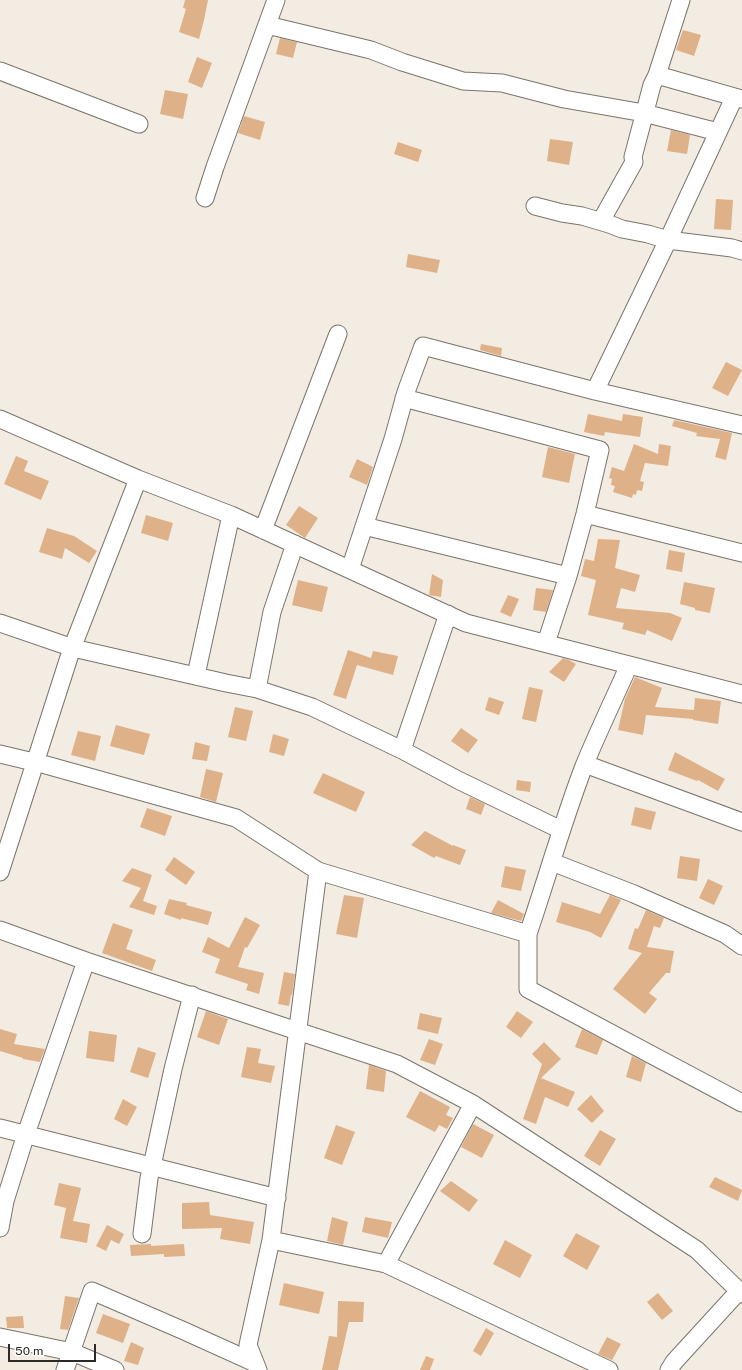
<!DOCTYPE html>
<html>
<head>
<meta charset="utf-8">
<style>
  body { margin:0 }
  #map { position:relative; width:742px; height:1370px; overflow:hidden; background:#f2ece2; font-family:"Public Sans",sans-serif }
  canvas { display:block }
  .scale { position:absolute; left:8px; top:1344px; width:88px; height:18px; box-sizing:border-box; border:2px solid #2d2a27; border-top:0; padding-left:5px; font-size:12px; line-height:14px; white-space:nowrap; color:#2d2a27; -webkit-text-stroke:3px #fff; paint-order:stroke }
</style>
</head>
<body>
<div id="map">
<canvas width="742" height="1370"></canvas>
<div class="scale">50 m</div>
</div>
<script>
const context = document.querySelector('canvas').getContext('2d');
context.lineJoin = 'round';
function paint(path, color) { context.fillStyle = color; context.fill(path, 'evenodd'); }
function strokePath(path, color, width, dash) { context.strokeStyle = color; context.lineWidth = width; context.lineCap = dash ? 'butt' : 'round'; context.setLineDash(dash || []); context.stroke(path); }
paint(new Path2D(`
  M185,0H208L204,20L199,39L179,32L186,9L183,8Z
  M683,30L701,35L694,56L676,50Z
  M280,38L297,42L293,58L276,54Z
  M197,57L212,63L202,88L188,82Z
  M165,90L188,94L183,119L160,114Z
  M244,116L265,122L260,140L238,133Z
  M671,130L690,135L687,154L667,151Z
  M550,139L573,142L569,165L547,161Z
  M398,142L422,150L418,162L394,154Z
  M716,199L733,200L731,230L714,229Z
  M408,254L440,260L437,273L406,267Z
  M481,344L502,348L501,356L480,350Z
  M726,362L742,370L728,396L712,388Z
  M588,414L622,421L623,414L643,417L640,437L605,432L604,436L584,432Z
  M674,420L732,433L726,460L715,457L720,439L696,436L697,433L672,426Z
  M634,444L658,454L659,444L671,446L668,466L645,463L640,481L644,482L642,491L637,490L636,495L633,494L632,498L613,492L615,486L611,485L612,479L609,478L612,467L624,471Z
  M548,447L575,454L569,483L542,477Z
  M16,456L28,461L24,471L49,481L41,500L4,484Z
  M357,459L373,467L367,485L349,477Z
  M299,506L318,518L305,538L286,525Z
  M146,515L173,523L168,541L141,533Z
  M47,528L74,536L97,551L89,563L65,548L62,559L39,552Z
  M598,539L620,540L615,568L640,575L635,592L621,588L616,608L670,613L682,618L672,641L647,630L645,635L622,629L624,623L588,615L596,580L581,576L585,559L594,561Z
  M669,550L685,553L682,572L666,569Z
  M432,574L443,580L441,597L429,595Z
  M298,580L328,587L322,612L292,605Z
  M684,582L715,588L710,613L695,610V608L680,604Z
  M536,588L553,590L546,612L533,610Z
  M508,595L519,599L511,617L500,612Z
  M348,650L371,658L373,651L398,656L393,675L357,665L346,699L333,695Z
  M563,658L569,660L576,664L564,682L549,672Z
  M635,677L662,688L655,707L694,710L695,698L721,701L718,724L693,720V719L646,715L643,735L618,730L625,699Z
  M529,687L543,690L536,722L522,719Z
  M489,697L504,702L499,715L485,710Z
  M235,707L253,711L246,741L228,737Z
  M116,725L150,734L144,755L110,746Z
  M461,728L478,740L468,753L451,741Z
  M78,731L101,736L95,761L71,755Z
  M273,734L289,739L284,756L269,752Z
  M195,742L210,746L207,761L192,759Z
  M675,752L725,779L718,791L698,780L697,781L668,770Z
  M206,769L223,773L216,802L200,797Z
  M323,773L365,792L356,812L313,793Z
  M517,780L531,782L530,792L516,790Z
  M470,797L485,804L481,815L466,809Z
  M635,807L656,812L651,830L631,825Z
  M147,808L172,816L165,836L140,827Z
  M425,831L453,846V845L466,850L460,865L436,856L434,858L411,845Z
  M680,856L700,859L697,881L677,878Z
  M174,857L195,872L186,885L165,870Z
  M505,866L526,870L521,891L501,887Z
  M132,868L152,875L143,901L157,906L154,915L129,907L141,888L122,881Z
  M708,879L723,886L714,905L699,898Z
  M344,895L364,898L357,938L336,934Z
  M610,895L621,900L601,938L590,932L556,922L562,902L600,914Z
  M169,899L187,903L186,905L212,912L208,925L181,918V920L164,914Z
  M498,900L524,914L521,921L491,913Z
  M646,910L664,918L660,928L654,926L647,947L674,951L670,973H666L649,993L657,999L645,1014L613,989L642,953L628,949L635,928L638,929Z
  M245,917L260,925L247,948L245,947L238,967L264,973L259,994L246,990L248,984L215,973L220,959L202,952L208,937L229,948Z
  M113,923L133,930L126,949L156,960L152,971L102,953Z
  M284,972L295,974L292,995H291L289,1006L278,1004Z
  M206,1011L228,1019L219,1045L197,1037Z
  M517,1011L533,1022L521,1038L506,1027Z
  M420,1013L442,1018L438,1034L417,1029Z
  M0,1029L17,1034L14,1044L45,1049L40,1062L23,1059V1058L0,1051Z
  M582,1029L603,1040L597,1055L575,1047Z
  M89,1031L117,1035L114,1062L86,1058Z
  M429,1039L443,1044L435,1065L420,1060Z
  M544,1042L561,1059L541,1078L575,1092L568,1107L545,1097L536,1124L523,1119L542,1064L532,1054Z
  M138,1047L156,1053L148,1078L130,1072Z
  M247,1047L261,1049L258,1063L275,1066L271,1083L241,1077Z
  M632,1056L646,1063L641,1082L626,1077Z
  M369,1065L386,1071L384,1092L366,1089Z
  M420,1091L450,1107L446,1115L453,1118L447,1129L439,1125L435,1132L406,1117Z
  M591,1095L604,1111L592,1123L577,1109Z
  M123,1099L137,1107L127,1126L114,1119Z
  M473,1124L494,1135L482,1158L461,1147Z
  M336,1125L355,1132L342,1165L324,1158Z
  M600,1130L616,1139L600,1166L584,1156Z
  M715,1177L742,1190L738,1201L709,1187Z
  M451,1181L478,1200L469,1212L440,1191Z
  M59,1183L81,1188L73,1221L90,1224L87,1243L60,1238L66,1208L54,1205Z
  M209,1202L210,1215L254,1222L250,1244L220,1239L222,1228L182,1229V1203Z
  M332,1217L348,1222L343,1245L327,1241Z
  M365,1217L392,1222L388,1238L362,1232Z
  M107,1225L124,1234L119,1244L111,1240L106,1251L96,1246Z
  M576,1233L600,1246L587,1270L563,1256Z
  M505,1240L532,1255L520,1278L493,1264Z
  M151,1244V1246L184,1244L185,1256L164,1257V1254L131,1256L130,1245Z
  M284,1283L324,1292L319,1314L279,1305Z
  M658,1293L673,1311L662,1320L647,1302Z
  M65,1296L79,1298L68,1330L60,1329Z
  M338,1301L364,1302L363,1322H349L338,1370H322L329,1336L337,1337Z
  M103,1314L130,1324L123,1343L96,1333Z
  M23,1316L24,1328H7L6,1317Z
  M486,1328L494,1333L481,1356L473,1351Z
  M607,1337L621,1344L612,1360L598,1354Z
  M131,1342L144,1348L138,1365L124,1361Z
  M426,1356L434,1359L430,1370H420Z`), '#dfb188');
const minor = new Path2D(`
  M267,25L371,50L402,62L463,81L502,83L564,99L644,113L718,132
  M0,71L139,124
  M657,75L742,99
  M205,198L215,167L276,0
  M535,206L562,213L582,216L609,224L622,229L648,234L668,240L732,248L742,251
  M601,221L634,162L633,157L652,85L657,75L681,0
  M595,391L668,240L734,98
  M404,398L600,450L585,514L568,576L546,643
  M0,419L138,479L231,515L466,623L742,694
  M585,514L742,553
  M364,526L568,576
  M263,530L338,334
  M350,569L393,439L406,392L423,346L595,391L742,425
  M0,623L73,648L226,683L257,689L312,707L402,750L458,780L561,830
  M196,675L231,515
  M257,689L272,612L295,544
  M402,750L448,614
  M0,754L46,765L236,818L318,871L528,934C547,878 563,821 584,766C598,732 614,699 629,665
  M585,764L742,822
  M552,862L634,894L725,934L742,946
  M0,872L71,651L138,479
  M0,930L86,961L397,1064L473,1104L697,1250L742,1294
  M528,934V989L742,1103
  M0,1128L277,1198
  M0,1228L5,1201L26,1134L86,961
  M142,1234L149,1178L152,1166L173,1069L192,995
  M271,1240L386,1264L609,1370
  M386,1264L473,1104
  M0,1337L72,1352L115,1370
  M65,1370L92,1291L182,1330L255,1363
  M258,1370L248,1345L271,1240L318,871
  M669,1370L674,1362L739,1291`);
strokePath(minor, '#7a746c', 19);
strokePath(minor, '#fff', 17);
</script>
</body>
</html>
